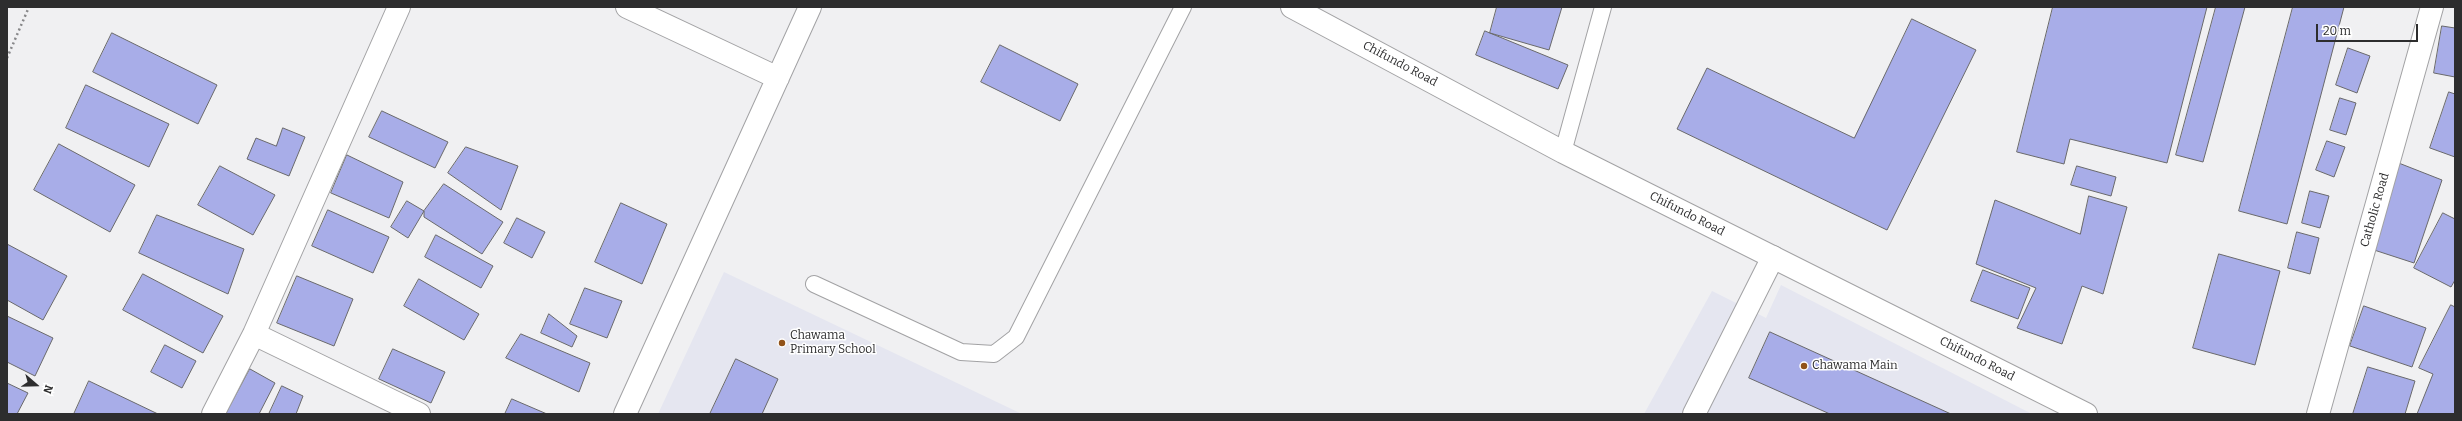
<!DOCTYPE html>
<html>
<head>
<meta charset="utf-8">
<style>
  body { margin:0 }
  #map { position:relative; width:2462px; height:421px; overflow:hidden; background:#f0f0f2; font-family:Bitter,serif }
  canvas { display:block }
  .frame { position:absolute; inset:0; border:8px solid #2d2d2e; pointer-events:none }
  .north { position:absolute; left:16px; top:365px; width:40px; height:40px; -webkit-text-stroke:3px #fff; paint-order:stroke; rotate:110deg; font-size:11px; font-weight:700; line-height:16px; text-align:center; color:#2d2d2e }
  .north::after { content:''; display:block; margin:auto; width:14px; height:18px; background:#2d2d2e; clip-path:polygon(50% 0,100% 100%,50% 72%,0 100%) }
  .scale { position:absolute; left:2316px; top:24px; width:102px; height:18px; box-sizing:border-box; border:2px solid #2d2d2e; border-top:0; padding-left:5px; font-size:12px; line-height:14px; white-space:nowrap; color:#2d2d2e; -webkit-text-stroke:3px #fff; paint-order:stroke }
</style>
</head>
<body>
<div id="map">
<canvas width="2462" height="421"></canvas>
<div class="frame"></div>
<div class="north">N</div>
<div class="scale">20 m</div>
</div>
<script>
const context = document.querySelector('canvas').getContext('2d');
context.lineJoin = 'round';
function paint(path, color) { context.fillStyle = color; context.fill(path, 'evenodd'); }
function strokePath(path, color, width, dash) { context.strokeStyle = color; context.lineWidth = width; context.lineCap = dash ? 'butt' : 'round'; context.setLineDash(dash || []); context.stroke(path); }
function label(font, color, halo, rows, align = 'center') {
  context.font = font + ' Bitter,serif'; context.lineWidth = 3; context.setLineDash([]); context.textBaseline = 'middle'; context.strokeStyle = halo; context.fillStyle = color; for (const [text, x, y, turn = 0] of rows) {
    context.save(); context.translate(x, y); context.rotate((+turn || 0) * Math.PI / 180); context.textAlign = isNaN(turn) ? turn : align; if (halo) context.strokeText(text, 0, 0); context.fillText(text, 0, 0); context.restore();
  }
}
paint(new Path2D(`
  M724,272L1022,414H658Z
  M1781,285L2032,414H1644L1712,291L1766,318Z`), '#e5e6f0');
const building = new Path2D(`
  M1497,7H1562L1549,50L1490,33Z
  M2053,7H2207L2167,163L2070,139L2064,164L2017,152Z
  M2216,7H2245L2203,162L2176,155Z
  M2293,7H2344L2287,224L2239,211Z
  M1912,19L1976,50L1887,230L1677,129L1707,68L1854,138Z
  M2442,26L2455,28V77L2434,73Z
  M1485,31L1568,65L1558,89L1476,55Z
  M112,33L217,85L198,124L93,72Z
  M1000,45L1078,84L1060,121L981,82Z
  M2348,48L2370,56L2357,93L2336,85Z
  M86,85L169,124L149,167L66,128Z
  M2449,92L2455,94V157L2430,148Z
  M2340,98L2356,103L2346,135L2330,130Z
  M382,111L448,142L435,168L369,137Z
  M283,128L305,137L289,176L247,159L256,138L276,146Z
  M2327,141L2345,147L2334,177L2316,170Z
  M59,144L135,185L110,232L34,190Z
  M466,147L518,166L501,210L448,173Z
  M347,155L403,182L389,218L331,193Z
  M2391,160L2442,180L2414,263L2368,248Z
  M220,166L275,195L253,235L198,205Z
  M2077,166L2116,177L2111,196L2071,185Z
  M444,184L503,222L482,254L424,217V211Z
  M2310,191L2329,196L2320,228L2302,223Z
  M2089,196L2127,207L2103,294L2082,286L2062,344L2017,328L2036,288L1976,264L1995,200L2080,234Z
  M407,201L424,211L408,238L391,227Z
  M621,203L667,224L642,284L595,262Z
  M328,210L389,237L373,273L312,246Z
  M2443,213L2455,219V280L2451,287L2414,268Z
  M157,215L244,249L228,294L139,253Z
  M517,218L545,232L532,258L504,243Z
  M2297,232L2319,238L2310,274L2288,268Z
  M436,235L493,266L481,288L425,257Z
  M7,244L67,276L43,320L7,300Z
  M2219,254L2280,271L2255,365L2193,348Z
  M1983,270L2030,288L2018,319L1971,301Z
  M143,274L223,316L203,353L123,310Z
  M297,276L353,299L334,346L277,323Z
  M419,279L479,314L464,340L404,306Z
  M585,288L622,301L607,338L570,324Z
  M2451,305L2455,307V414H2417L2433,374L2419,368Z
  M2364,306L2426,328L2412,367L2350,346Z
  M549,314L577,336L572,347L541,333Z
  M7,316L53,338L35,376L7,362Z
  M1770,332L1951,414H1830L1749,378Z
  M521,334L590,363L579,392L506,358Z
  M165,345L196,361L182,388L151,372Z
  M393,349L445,372L431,403L379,379Z
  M736,359L778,379L762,414H710Z
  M2368,367L2415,381L2405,414H2353Z
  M250,369L275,383L259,414H226Z
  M89,381L158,414H74Z
  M7,383L28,393L17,414H7Z
  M282,386L303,396L296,414H269Z
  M512,399L547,414H505Z`);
paint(building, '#a8ade8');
strokePath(building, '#69696b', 1);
const service = new Path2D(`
  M1563,152L1603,7
  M814,284L961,352L994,354L1016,337L1183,7`);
const minor = new Path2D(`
  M627,7L778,78
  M254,334L419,414
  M213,414L254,334L399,7
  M625,414L810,7
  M1694,414L1773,257
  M2318,414L2432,7`);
const tertiary = new Path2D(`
  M1292,7L1563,152L2086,414`);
strokePath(service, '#a2a2a4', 18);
strokePath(minor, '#a2a2a4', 24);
strokePath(tertiary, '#a2a2a4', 24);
strokePath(new Path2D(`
  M7,58L29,7`), '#878789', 2.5, [2, 3]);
strokePath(service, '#fff', 16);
strokePath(minor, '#fff', 22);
strokePath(tertiary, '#fff', 22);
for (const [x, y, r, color] of [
  [782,343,4,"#915219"],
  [1804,366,4,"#915219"]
]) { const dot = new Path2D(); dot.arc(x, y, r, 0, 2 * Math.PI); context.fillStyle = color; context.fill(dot); strokePath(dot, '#fff', 1.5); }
label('12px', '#2d2d2e', '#fff', [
  ["Chifundo Road",1400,64,28],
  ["Catholic Road",2375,210,-74],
  ["Chifundo Road",1687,214,27],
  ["Chifundo Road",1977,359,27]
]);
label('12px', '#2d2d2e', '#fff', [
  ["Chawama",790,336],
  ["Primary School",790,350],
  ["Chawama Main",1812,366]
], 'left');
</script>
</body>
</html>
